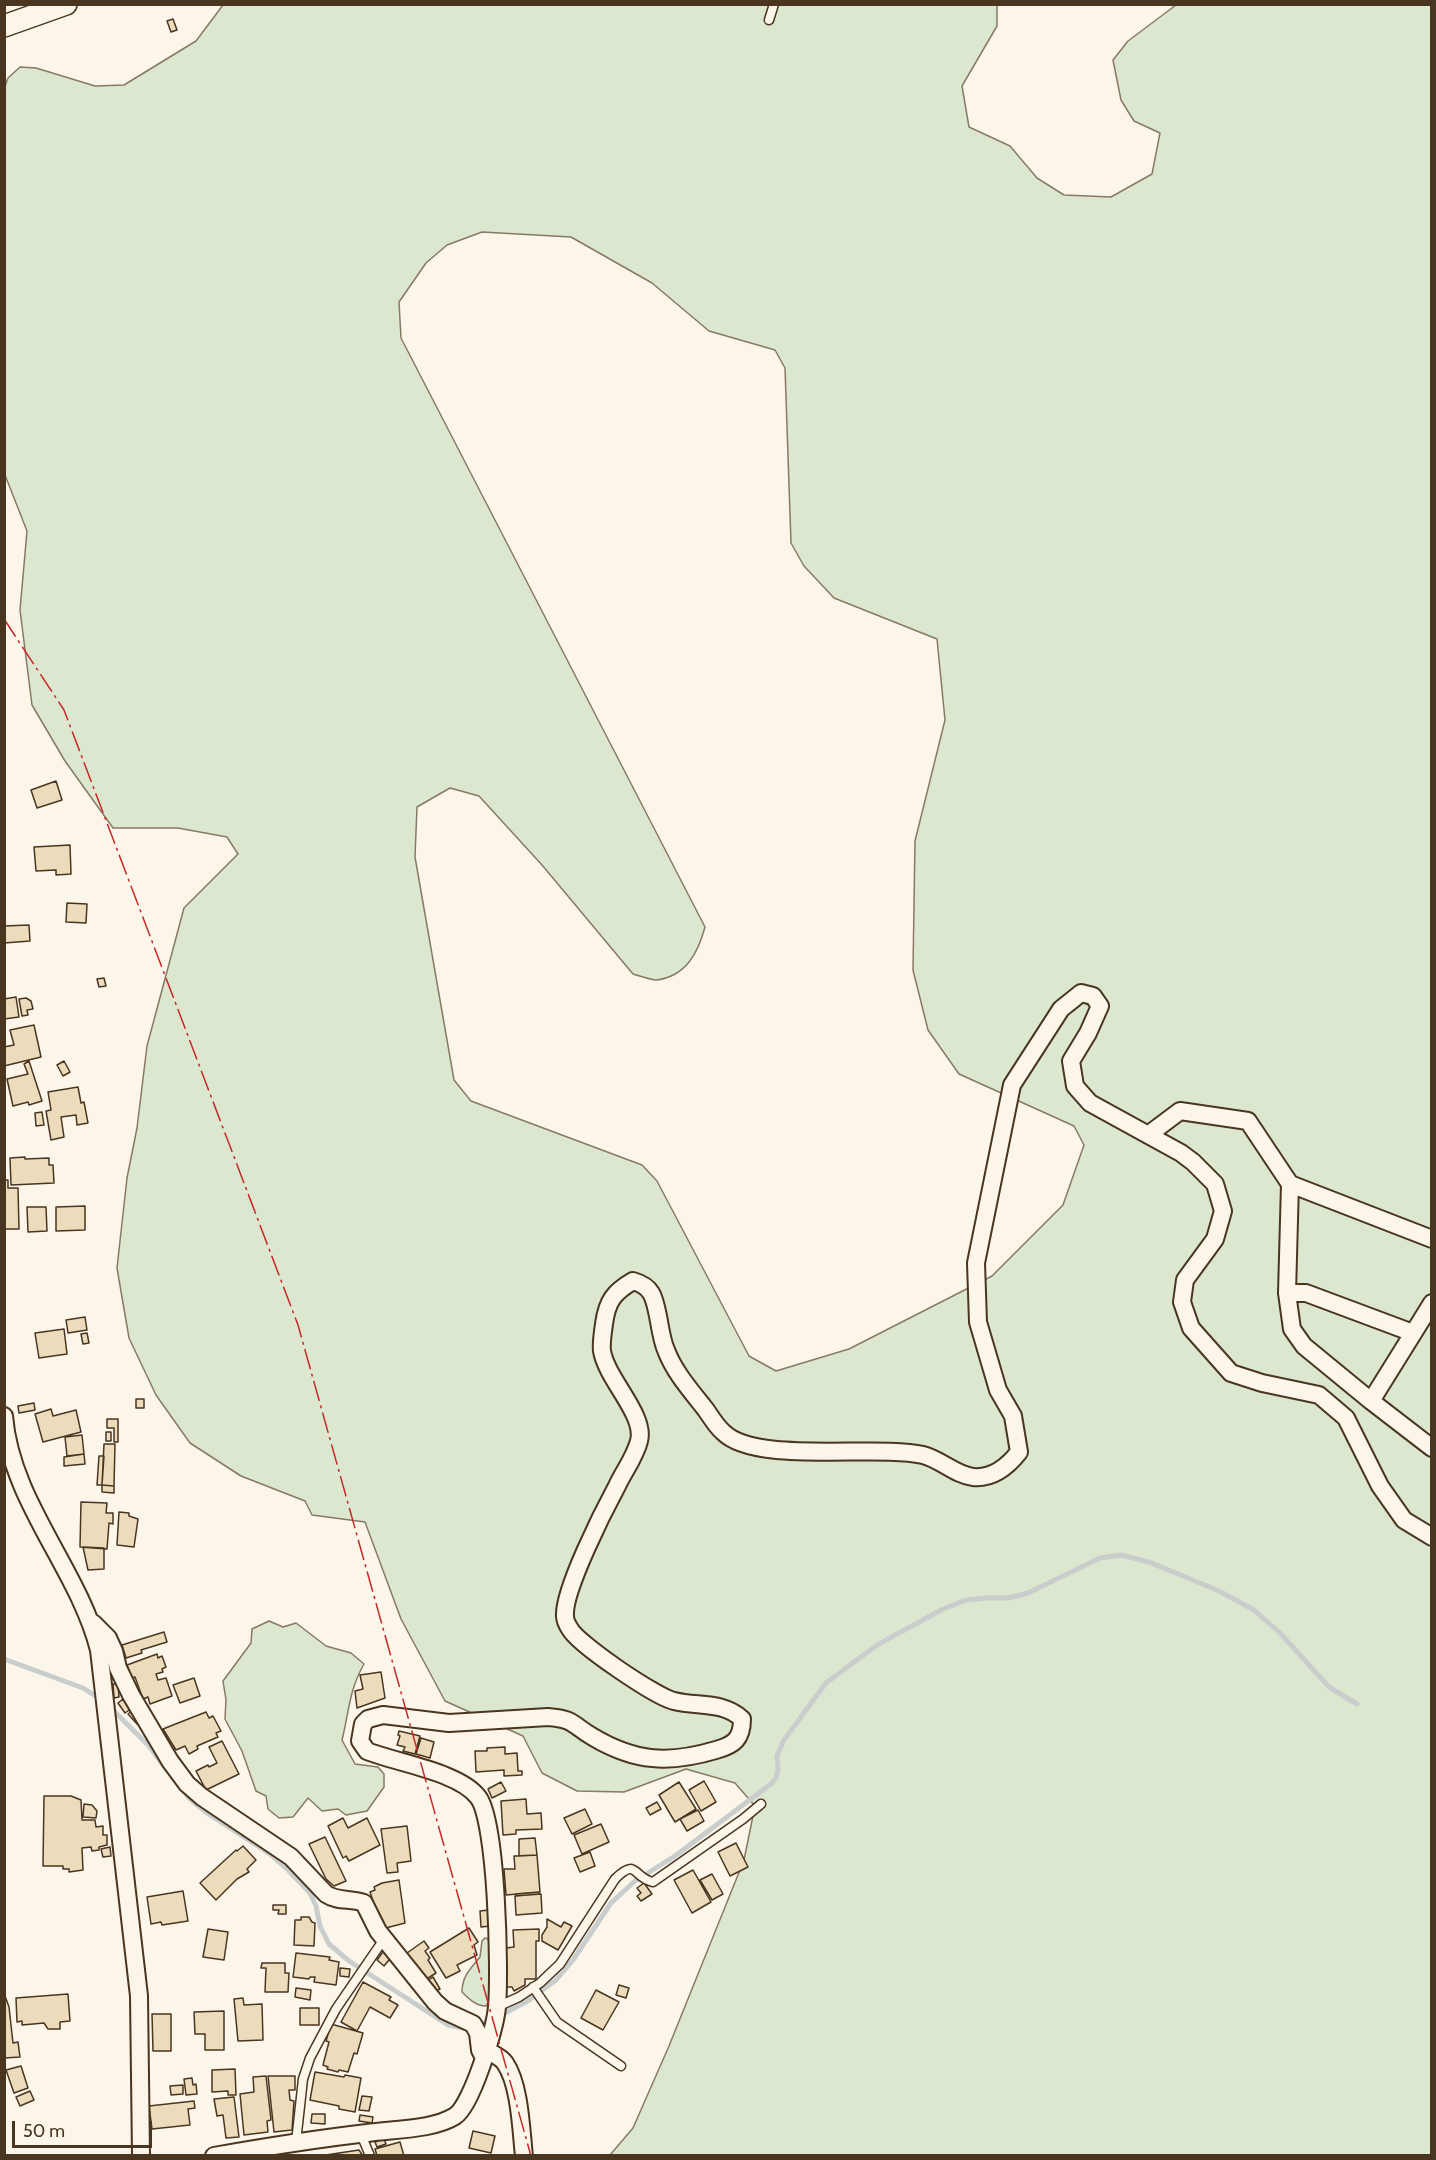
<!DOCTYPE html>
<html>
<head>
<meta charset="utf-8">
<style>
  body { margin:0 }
  #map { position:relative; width:1436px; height:2160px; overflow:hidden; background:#fbf6e9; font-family:Cabin,sans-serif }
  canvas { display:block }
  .frame { position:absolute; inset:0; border:6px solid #4a3520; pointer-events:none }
  .scale { position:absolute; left:12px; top:2121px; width:140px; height:27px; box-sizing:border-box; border:3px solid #4a3520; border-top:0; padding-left:8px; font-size:18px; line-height:21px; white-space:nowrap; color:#4a3520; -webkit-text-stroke:4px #fbf6e9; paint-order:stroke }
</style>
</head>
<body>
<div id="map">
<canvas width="1436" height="2160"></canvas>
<div class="frame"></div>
<div class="scale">50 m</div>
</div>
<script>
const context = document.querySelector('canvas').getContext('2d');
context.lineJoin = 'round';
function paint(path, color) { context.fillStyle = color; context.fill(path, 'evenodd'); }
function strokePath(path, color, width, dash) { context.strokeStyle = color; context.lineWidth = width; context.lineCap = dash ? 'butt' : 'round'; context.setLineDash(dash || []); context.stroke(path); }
const green = new Path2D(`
  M223,5H997V26L962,86L969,127L1010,146L1037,178L1064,195L1111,197L1152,174L1160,133L1134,121L1121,100L1113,60L1128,41L1176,5H1431V2155H610L633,2128L669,2046L744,1860L755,1806L735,1783L686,1769L624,1792L577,1791L542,1773L523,1736L445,1701L401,1619L365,1522L312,1515L305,1501L241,1476L190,1443L156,1395L129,1338L117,1268L127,1178L137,1128L147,1046L184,908L238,854L227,837L178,828H113L65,761L32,705L20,610L27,531L5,475L4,89L8,78L20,67L36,68L95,86L124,85L196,41ZM482,232L571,237L652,283L709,331L775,350L785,368L791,543L804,566L834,598L937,639L945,720L915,841L913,970L928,1030L959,1074L1074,1126L1084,1145L1063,1205L992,1276L849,1349L776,1371L749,1356L657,1181L642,1165L471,1101L454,1080L415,857L417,807L450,788L479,796L542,865L633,974C640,976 650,980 657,980C686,976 698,953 705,927L401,338L399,302L426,263L447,245Z
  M269,1621L283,1627L296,1623L326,1646L351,1653L364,1664C349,1690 349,1712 342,1740L355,1764L378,1767L384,1774V1787L367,1811L346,1815L338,1809L322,1811L308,1798L293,1817L279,1818L268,1809L266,1796L256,1791L242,1751L225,1719L226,1700L223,1681L251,1643L252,1629Z
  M485,1938L488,1939L490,1944L489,1953L492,1962L489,2001L486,2006C476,2006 469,1999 462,1992C462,1976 471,1968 480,1957L482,1941Z`);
paint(green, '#dce7d0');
strokePath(green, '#887966', 1.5);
strokePath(new Path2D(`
  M4,1659L83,1688L100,1699
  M110,1707L149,1746L166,1769
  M181,1788L190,1799L207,1813L270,1854L288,1870L310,1893L316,1906L320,1926L329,1944L349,1961L448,2025L468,2029L490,2021
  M498,2017L529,2000L556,1980L573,1960L611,1903L635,1881L675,1856L771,1784L776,1778L778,1769L777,1756L784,1740L826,1683L877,1645L943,1609L966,1600L986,1598H1009L1028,1593L1100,1558L1121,1555L1149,1562L1219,1591L1254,1610L1280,1633L1329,1687L1357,1704`), '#c9cecd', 5);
const building = new Path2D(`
  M173,19L177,30L171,32L167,21Z
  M56,781L62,800L37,808L31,790Z
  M70,845L71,874L56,875V870L36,871L34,847Z
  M67,903L87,904L86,923L66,922Z
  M29,925L30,941L4,943V926Z
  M104,978L106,986L99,987L97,979Z
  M16,997L19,1017L4,1019V999Z
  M26,998L31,1001L33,1009L27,1010L28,1015L22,1016L19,999Z
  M34,1025L41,1057L4,1066V1047L14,1045L10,1030Z
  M29,1061L42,1101L29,1105L28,1102L13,1106L7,1079L28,1074L24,1064Z
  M64,1061L70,1072L63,1076L57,1065Z
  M78,1087L81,1103L84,1102L88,1123L77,1125L76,1115L61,1117L64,1137L51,1140L46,1111L51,1110L48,1092Z
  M42,1112L44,1125L36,1126L35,1113Z
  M25,1157V1159L49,1158V1165H53L54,1183L11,1185L10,1158Z
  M4,1180H8V1188H18L19,1229H4Z
  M85,1206V1230L56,1231V1207Z
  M27,1207H46L47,1231L28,1232Z
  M85,1317L87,1330L68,1333L66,1320Z
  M64,1329L67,1354L39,1358L35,1333Z
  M87,1333L89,1343L83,1344L81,1334Z
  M136,1399H144V1408H136Z
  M34,1403L35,1410L19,1413L18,1406Z
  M51,1409L53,1416L76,1410L81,1432L43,1442L35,1414Z
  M107,1419H118V1442H114V1428H107Z
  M106,1432H111V1441H106Z
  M82,1435L84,1454L67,1456L65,1437Z
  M104,1444H115L114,1486L102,1485Z
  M84,1454L85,1464L64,1466V1457Z
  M99,1456H104L102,1485H97Z
  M102,1485L114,1486V1493L102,1492Z
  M81,1502L107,1503L106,1513H113V1524L109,1523L107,1549L80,1547Z
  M119,1512L129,1513V1516L138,1519L134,1547L117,1545Z
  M83,1547L104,1548V1569L88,1570Z
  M164,1632L167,1642L141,1650L142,1653L126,1658L122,1645Z
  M157,1654L158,1658L162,1656L166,1667L162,1669L163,1672L156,1674L158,1680L166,1678L172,1696L150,1704L148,1697L143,1699L135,1677L132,1678L127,1665Z
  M381,1672L385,1698L357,1708L355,1691L363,1689L360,1675Z
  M194,1678L200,1696L180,1703L173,1685Z
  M113,1684H118L119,1697L114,1698Z
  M123,1699L131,1709L125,1713L118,1703Z
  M132,1711L139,1722L137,1724L128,1714Z
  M206,1712L209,1718L213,1716L221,1731L216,1733L218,1737L197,1746L198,1749L189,1754L185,1746L176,1750L163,1729Z
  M399,1731L420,1736L415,1754L403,1751L405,1747L397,1745L400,1736L398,1735Z
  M421,1738L434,1742L430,1758L416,1754Z
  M222,1741L239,1774L206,1790L196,1771L208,1765L209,1767L217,1763L209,1747Z
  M505,1747V1754L517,1753L518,1771H522V1775L504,1776V1770L476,1772L475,1751H487V1748Z
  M704,1781L716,1802L701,1811L689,1790Z
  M501,1782L506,1791L492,1798L488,1789Z
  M679,1782L696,1809L675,1822L659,1795Z
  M44,1796H71L81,1800L82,1820H95L96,1827L103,1826V1835H107V1845L99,1847V1850L92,1851L91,1847L82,1848L83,1870L69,1872V1869H63V1866H43Z
  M526,1799L527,1814L541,1813L542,1829L516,1830V1834L503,1835L501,1801Z
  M657,1802L661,1809L650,1815L646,1808Z
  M84,1804L92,1805L97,1811L96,1818L83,1817Z
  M585,1809L592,1824L572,1834L564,1818Z
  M698,1810L704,1821L687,1831L680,1819Z
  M343,1818L348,1828L367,1818L380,1845L349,1861L346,1856L343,1858L328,1826Z
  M601,1824L609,1842L582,1854L574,1835Z
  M407,1826L411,1861L397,1863L398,1872L387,1873L381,1829Z
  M325,1837L346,1881L334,1886L326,1879L309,1844Z
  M535,1838L537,1855L519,1856V1839Z
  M736,1843L748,1867L730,1876L718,1852Z
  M243,1846L256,1860L247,1869L249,1872L237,1879L216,1900L200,1883L236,1850L237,1851Z
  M110,1847L111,1856L103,1857L101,1849Z
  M590,1852L595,1866L580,1872L574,1858Z
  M537,1855L540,1892L506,1895L504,1869H515L514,1856Z
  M693,1870L711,1902L692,1913L674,1880Z
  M712,1874L723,1894L712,1900L700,1880Z
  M399,1880L405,1923L382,1929L370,1892L375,1890L374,1887L382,1883Z
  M644,1883L652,1894L641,1901L637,1896L641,1893L637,1888Z
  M183,1891L188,1921L162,1925L161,1922L151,1924L147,1897Z
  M539,1892V1894L516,1896L515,1894Z
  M541,1894L542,1913L516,1915L515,1896Z
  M273,1905H286V1914H278L279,1910H273Z
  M489,1910L490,1926L481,1927L480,1911Z
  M301,1917H309L312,1922L315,1923L314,1946L294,1945L295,1920H301Z
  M547,1919L561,1927L564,1922L572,1926L558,1950L542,1941V1935L547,1927Z
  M469,1928L478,1942L474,1945L477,1955L457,1965L460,1971L446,1978L430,1952Z
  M208,1929L228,1932L224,1960L203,1957Z
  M539,1929V1941H536V1979H525V1985L514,1991L512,1987H506V1948L514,1947L513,1930Z
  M424,1941L429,1948L425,1951L430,1958L428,1960L436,1973L425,1980L407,1953Z
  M385,1949L393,1955L384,1966L377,1960Z
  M296,1953L330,1957L329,1960L339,1962L336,1985L314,1982L315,1977H310L309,1979L293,1977Z
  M262,1963H285V1973H289L288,1992H265L266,1968H261Z
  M340,1968L350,1969L349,1977L340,1976Z
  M433,1977L440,1989L434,1992L427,1981Z
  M363,1982L391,1997L389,2000L398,2005L390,2018L370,2007L357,2031L341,2022Z
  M619,1985L629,1988L626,1998L616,1995Z
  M296,1988L311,1990L310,2000L295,1997Z
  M596,1990L619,2002L603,2030L581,2018Z
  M4,1993L9,2007L13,2043L18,2042L20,2057L4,2058Z
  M68,1994L70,2021L60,2022V2029H48L44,2023L22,2025V2021L17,2022L16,1998Z
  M243,1998L244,2005L262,2004L263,2040L238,2041L234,1999Z
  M300,2008H319V2025H300Z
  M224,2011V2050H205V2034H195L194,2012Z
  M152,2014H171V2051H153Z
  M331,2024L363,2033L357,2054L354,2053L348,2072L339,2070L338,2072L327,2069L328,2067L323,2065L329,2042L326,2041Z
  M21,2066L28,2088L14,2093L6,2070Z
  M235,2069L236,2095H228V2091L212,2092V2070Z
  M315,2072L344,2077L345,2075L361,2078L355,2112L339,2109V2106L310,2100Z
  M266,2076L271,2120L267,2121L268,2132L244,2135L240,2094L254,2092L253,2077Z
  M268,2076H295V2090H289L290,2100L294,2101L292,2130L274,2132Z
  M192,2078L193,2085L196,2084L197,2094L186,2095L184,2079Z
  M183,2085V2094L171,2095L170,2086Z
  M30,2091L34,2100L20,2106L16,2097Z
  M362,2096L372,2097L369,2111L359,2110Z
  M234,2097L239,2137L226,2138L223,2115L217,2116L214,2099Z
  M194,2101L195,2108L188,2109L190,2125L152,2129L149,2106Z
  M312,2114H325V2124L311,2123Z
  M360,2115L373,2117L372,2123L359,2121Z
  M473,2131L495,2136L491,2153L469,2148Z
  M384,2139L386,2144L377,2147L375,2142Z
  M400,2142L404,2156H377L375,2149Z
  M359,2150L363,2156H319Z`);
paint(building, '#ecdcbc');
strokePath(building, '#4a3520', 1.5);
const service = new Path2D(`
  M769,20L774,4
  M533,1987L557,2022L621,2066
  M497,2007L519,1997L540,1983L560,1964L615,1879C637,1857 633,1878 653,1882L743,1819L761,1804
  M361,2134L370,2156
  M296,2142L303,2079L310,2058L336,2009L384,1939`);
const minor = new Path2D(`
  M1148,1135L1180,1111L1248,1121L1290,1184L1287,1293L1292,1329L1304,1346L1371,1401L1432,1448
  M1290,1184L1432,1239
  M1287,1293H1306L1413,1333
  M1371,1401L1432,1303
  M4,1416C11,1502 78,1568 99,1650L139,1996L141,2156
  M93,1623L108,1638L114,1651L118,1668L131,1695L170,1761L187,1784L202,1797L291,1857L326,1894C338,1902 351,1898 364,1903L378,1931L435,2002L445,2011L473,2024L478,2033L480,2050L484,2058
  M486,2050C493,2054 501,2057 505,2063C520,2085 521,2129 524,2156
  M214,2156C265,2147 316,2139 367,2133C393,2129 433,2130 455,2116C472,2105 495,2028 497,2007C500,1972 497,1821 478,1797C459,1772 397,1763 367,1751L360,1741L363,1724L368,1719L383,1715L449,1723L548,1717C575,1719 572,1725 593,1737C635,1762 669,1764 716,1750C734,1745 742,1739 742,1719C723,1701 698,1707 674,1701C656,1697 578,1644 570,1629C568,1626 565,1620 565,1616C563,1591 604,1510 617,1486C624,1471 635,1457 639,1441C646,1415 607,1380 602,1351C601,1343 603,1332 604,1324C607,1301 614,1292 633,1281C640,1283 647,1286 651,1293C659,1306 659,1335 666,1350C674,1372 692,1392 706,1410C711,1417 716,1426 723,1432C755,1465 876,1444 923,1455C940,1459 955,1475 973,1477C993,1479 1008,1466 1019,1452L1013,1416L998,1390L978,1322L976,1263L1012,1085L1061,1009L1081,993L1093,996L1100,1006L1088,1033L1071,1061L1075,1086L1090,1103L1181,1153L1193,1162L1215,1184L1223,1211L1215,1239L1185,1280L1182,1302L1191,1328L1231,1373L1262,1383L1319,1395L1346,1418L1380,1486L1404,1520L1432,1537`);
const tertiary = new Path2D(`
  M4,26L66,4`);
strokePath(service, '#4a3520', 11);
strokePath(minor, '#4a3520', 20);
strokePath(tertiary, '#4a3520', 24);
strokePath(service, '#fbf6e9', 8);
strokePath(minor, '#fbf6e9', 16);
strokePath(tertiary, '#fbf6e9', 21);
strokePath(new Path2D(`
  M4,619L64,710L298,1325L531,2156`), '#c62828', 1.5, [21, 4.5, 3, 4.5]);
</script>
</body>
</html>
